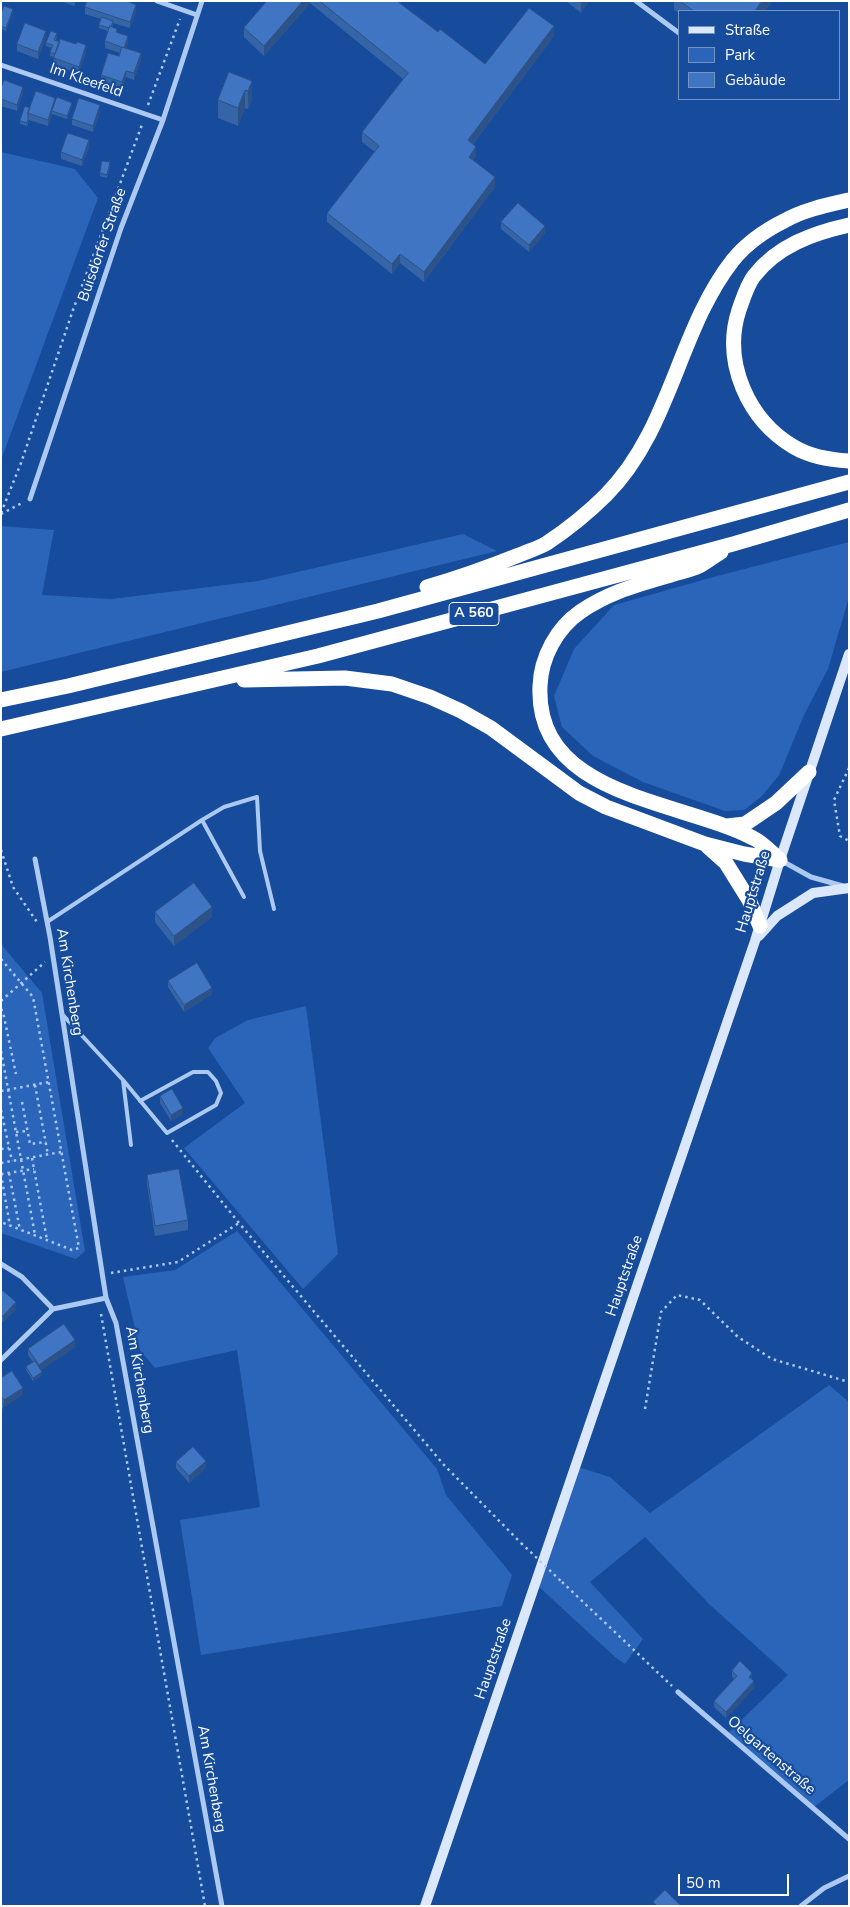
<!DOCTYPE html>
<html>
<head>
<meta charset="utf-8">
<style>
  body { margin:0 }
  #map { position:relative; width:850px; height:1907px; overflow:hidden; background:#164c9b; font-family:"Nunito Sans",sans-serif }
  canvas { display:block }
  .frame { position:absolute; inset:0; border:2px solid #fff; pointer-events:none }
  .legend { position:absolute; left:678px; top:10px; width:162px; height:90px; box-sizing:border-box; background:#164c9b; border:1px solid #7394c3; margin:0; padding:6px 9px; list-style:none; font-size:15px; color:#fff }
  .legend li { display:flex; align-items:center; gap:10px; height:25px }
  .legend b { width:25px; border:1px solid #7394c3 }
  .scale { position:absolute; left:678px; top:1874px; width:111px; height:22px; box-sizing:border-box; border:2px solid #fff; border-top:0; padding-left:6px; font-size:15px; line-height:18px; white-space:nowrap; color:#fff; -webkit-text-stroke:4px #164c9b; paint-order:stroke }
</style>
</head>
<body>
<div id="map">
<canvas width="850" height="1907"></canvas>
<div class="frame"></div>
<ul class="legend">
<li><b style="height:6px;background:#dbe8fc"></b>Straße</li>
<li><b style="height:14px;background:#2a65b9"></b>Park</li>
<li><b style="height:14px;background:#3f75c2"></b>Gebäude</li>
</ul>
<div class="scale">50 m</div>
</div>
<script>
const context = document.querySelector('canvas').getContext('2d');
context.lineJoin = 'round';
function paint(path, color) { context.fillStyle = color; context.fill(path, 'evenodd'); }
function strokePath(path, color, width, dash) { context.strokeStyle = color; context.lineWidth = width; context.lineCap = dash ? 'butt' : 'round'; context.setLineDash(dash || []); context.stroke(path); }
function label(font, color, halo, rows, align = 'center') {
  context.font = font + ' "Nunito Sans",sans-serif'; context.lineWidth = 4.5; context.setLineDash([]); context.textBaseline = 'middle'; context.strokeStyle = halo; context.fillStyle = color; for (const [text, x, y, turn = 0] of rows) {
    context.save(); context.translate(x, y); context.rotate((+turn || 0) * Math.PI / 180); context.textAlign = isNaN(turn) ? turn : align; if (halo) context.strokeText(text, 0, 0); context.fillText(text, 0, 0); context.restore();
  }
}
paint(new Path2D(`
  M1,152L75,169L98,198L1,460Z
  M1,526L54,530L42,595L111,599L258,581L463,534L497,551L1,672Z
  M849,542V597L828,669L805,713L779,775L762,796L744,810L725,811L643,782L593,756L562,727L554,696L574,649L614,605L717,576Z
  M1,944L42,993L85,1251L76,1259L1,1233Z
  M306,1006L338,1254L303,1289L184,1148L245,1103L208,1048L215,1038L248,1020Z
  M237,1231L437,1469L446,1495L512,1575L502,1606L201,1655L180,1520L260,1507L237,1350L155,1368L140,1350L123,1277L175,1270Z
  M829,1385L849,1402V1780L814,1807L728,1733L788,1675L709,1604L645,1537L590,1582L643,1639L625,1664L615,1657L537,1585L578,1467L610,1477L650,1513Z`), '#2a65b9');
strokePath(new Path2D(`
  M148,105L180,19
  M1,513L21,463L73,310L143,122
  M1,514L22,503
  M849,768L834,800L840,836L849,841
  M1,850L13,887L37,922
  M1,959L33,997L79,1248L72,1250L1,1222
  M1,1001L45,962
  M1,1009L3,1012L16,1074
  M1,1051L35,1235
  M35,1085L48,1155
  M1,1091L49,1082
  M22,1102L30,1144L46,1142
  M1,1110L12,1161
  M16,1132L27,1131
  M172,1140L239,1223L444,1465L521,1543
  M1,1149L9,1148
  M32,1158L47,1240
  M1,1163L61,1152
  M9,1173L20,1230
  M1,1174L10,1226
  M1,1174L34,1169
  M111,1273L178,1262L239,1223
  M101,1314L205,1906
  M645,1409L661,1312L677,1295L700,1300L738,1337L772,1359L849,1382
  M562,1582L672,1686`), '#acc9f2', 2.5, [2.5, 4]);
strokePath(new Path2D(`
  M202,820L224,807L257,797L260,851L274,909
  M47,922L202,820L244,897
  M62,1014L123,1080L167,1133L216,1105L221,1093L216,1081L208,1072H193L140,1101
  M123,1080L131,1145`), '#acc9f2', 4);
strokePath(new Path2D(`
  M157,1L197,15
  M636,1L679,33
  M1,65L163,120
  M30,499L121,228L163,120L202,1
  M35,859L50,937L106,1298L116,1323L222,1906
  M782,861L811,877L843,886
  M1,1264L22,1277L53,1309
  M1,1360L53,1309L106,1298
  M678,1692L849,1839
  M801,1906L824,1888L849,1876`), '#acc9f2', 5);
strokePath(new Path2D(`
  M759,936L777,916L813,893L849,888
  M425,1906L755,941L780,860L849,654`), '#dbe8fc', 10);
strokePath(new Path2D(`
  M849,225C813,233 777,246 754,276C747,285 743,299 739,310C722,362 748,420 794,447C811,457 830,460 849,461
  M721,552C714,556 707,562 699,566C691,570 680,572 671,575C637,585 609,592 580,612C557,628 541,657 540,686C535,797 680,800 753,838C762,842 771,852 779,859
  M427,587C458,578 489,567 519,555C528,551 539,548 547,543C568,529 589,512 606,495C671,430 678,330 733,260C746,244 766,230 784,221C803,210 827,205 849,200
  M244,680L345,678L392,684L430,697L461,711L491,728L579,793L606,807L705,844L744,854L780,860
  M1,700L68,686L378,611L849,482
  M1,729L318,656L733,544L849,510
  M727,826L745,824L776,803L809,772
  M708,847L726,863L749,900L760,926`), '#fff', 15);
strokePath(new Path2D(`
  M521,1543L562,1582`), '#acc9f2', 2.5, [2.5, 4]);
paint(new Path2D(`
  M60,1H76L74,6Z
  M267,1H397L438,32L485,64L554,36L473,144L476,156L473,160L495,187L424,282L400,263L392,274L327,222V213L375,152L362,142V132L403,79L310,3L264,56L244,37V28Z
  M566,1H589L581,13Z
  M674,1H772L765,11H679V13L674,10Z
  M85,7L136,11L130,28L113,23L112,27L128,43L126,48L141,60L134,80L126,77L122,88L101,81V75L119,56L120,53L105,48V41L108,31L99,28V25L101,19L85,14Z
  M13,12L6,31L1,29V14Z
  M57,36L56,40L86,52L79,73L54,65V57L50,56V52L52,48L46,46V43Z
  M46,37L38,59L17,51V44Z
  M252,81V100L248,109L245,108L238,126L218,118V100Z
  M1,89L23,93L17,111L1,106Z
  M55,101L72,106L67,119L52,114L48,126L29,120L27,126L20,124V121L30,108Z
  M100,112L93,132L72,125V119Z
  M89,147L82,166L61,159V152Z
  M110,166L107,178L100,176V173Z
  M501,222L545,233L529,252L501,229Z
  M155,912L212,917L174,946L155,922Z
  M168,981L212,994L184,1012L168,987Z
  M160,1096L183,1114L171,1121L160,1103Z
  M147,1175L188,1220V1230L155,1236L147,1184Z
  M1,1289L16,1309L3,1322L1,1321Z
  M75,1347L41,1370L42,1375L33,1381L26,1370V1367L33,1362L28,1355V1349Z
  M1,1378L23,1394L4,1407V1410L1,1412Z
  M176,1462L206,1468L189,1483L176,1468Z
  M732,1671L752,1679L754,1688L726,1718L714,1707V1701L734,1679L732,1677Z`), '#3665a7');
paint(new Path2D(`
  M303,1H310V3L264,56V46Z
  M582,1H589L581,13V3Z
  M762,1H772L765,11H755Z
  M136,5V11L130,28V22Z
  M13,9V12L6,31V28Z
  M554,26V36L468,150V140Z
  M46,31V37L38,59V52Z
  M128,36V43L124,54V48Z
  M86,45V52L79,73V67Z
  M141,53V60L134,80V73Z
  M126,71V77L122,88V82Z
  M252,81V100L248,109V91Z
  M23,87V93L17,111V105Z
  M245,90V108L238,126V108Z
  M55,98V104L52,111V114L48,126V120Z
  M72,103V106L67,119V116Z
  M100,105V112L93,132V126Z
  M89,140V147L82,166V160Z
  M476,147V156L469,167V157Z
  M495,177V187L424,282V272Z
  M545,226V233L529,252V245Z
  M400,254V263L392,274V264Z
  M212,907V917L174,946V936Z
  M212,988V994L184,1012V1005Z
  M183,1108V1114L171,1121V1115Z
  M16,1302V1309L3,1322V1316Z
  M75,1340V1347L39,1372V1365Z
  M42,1372V1375L33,1381V1378Z
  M23,1388V1394L4,1407V1410L1,1412V1409L4,1407V1400Z
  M206,1461V1468L189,1483V1476Z
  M752,1673V1679L749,1683V1677Z
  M754,1681V1688L726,1718V1712Z`), '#2c5288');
const building = new Path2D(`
  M87,1H127L136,5L130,22L85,7Z
  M267,1H303L264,46L244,28Z
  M320,1H397L438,32L440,29L485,64L529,8L554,26L468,140L476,147L469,157L495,177L424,272L400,254L392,264L327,213L379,146L362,132L408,73Z
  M680,1H762L755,11H694Z
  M4,6L13,9L6,28L1,26V14Z
  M102,17L113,21L111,27L110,26L109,28L99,25Z
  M25,23L46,31L38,52L17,44Z
  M110,26L117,29L116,32L128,36L124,48L105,41Z
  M51,31L57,33L54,40L60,42L55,54L50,52L53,45L46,43Z
  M60,39L76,44L77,42L86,45L79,67L54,58Z
  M122,47L141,53L134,73L126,71L122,82L101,75L108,53L119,56Z
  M229,72L252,81L248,91L245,90L238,108L218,100Z
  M4,80L23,87L17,105L1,99V89Z
  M36,91L55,98L48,120L28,113Z
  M57,97L72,103L67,116L52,111Z
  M79,98L100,105L93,126L72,119Z
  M25,106L30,108L28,113V119L27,123L20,121Z
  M68,133L89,140L82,160L61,152Z
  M102,161L110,162L107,175L100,173Z
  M518,203L545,226L529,245L501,222Z
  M194,883L212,907L174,936L155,912Z
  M197,963L212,988L184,1005L168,981Z
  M172,1089L183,1108L171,1115L160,1096Z
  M179,1169L188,1220L155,1226L147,1175Z
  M1,1289L16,1302L3,1316L1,1314Z
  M64,1324L75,1340L39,1365L28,1349Z
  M35,1361L42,1372L33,1378L26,1367Z
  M12,1371L23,1388L4,1400L1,1396V1378Z
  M1,1401L4,1407L1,1409Z
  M193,1447L206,1461L189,1476L176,1462Z
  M740,1661L752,1673L749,1677L754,1681L726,1712L714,1701L737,1676L732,1671Z
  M665,1890L681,1906H657L653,1902Z`);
paint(building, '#3f75c2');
strokePath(building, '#2c5288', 1);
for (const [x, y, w] of [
  [474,614,50]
]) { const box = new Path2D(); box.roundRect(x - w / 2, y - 11.5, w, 23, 4); context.fillStyle = '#164c9b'; context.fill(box); strokePath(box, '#fff', 1); }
label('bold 14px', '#fff', null, [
  ["A 560",474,614]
]);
label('15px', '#fff', '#164c9b', [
  ["Im Kleefeld",86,81,19],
  ["Buisdorfer Straße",103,245,-71],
  ["Hauptstraße",754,892,-73],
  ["Am Kirchenberg",69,982,81],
  ["Hauptstraße",625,1276,-71],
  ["Am Kirchenberg",139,1380,80],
  ["Hauptstraße",494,1659,-71],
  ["Oelgartenstraße",771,1756,41],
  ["Am Kirchenberg",211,1779,80]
]);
</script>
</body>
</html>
